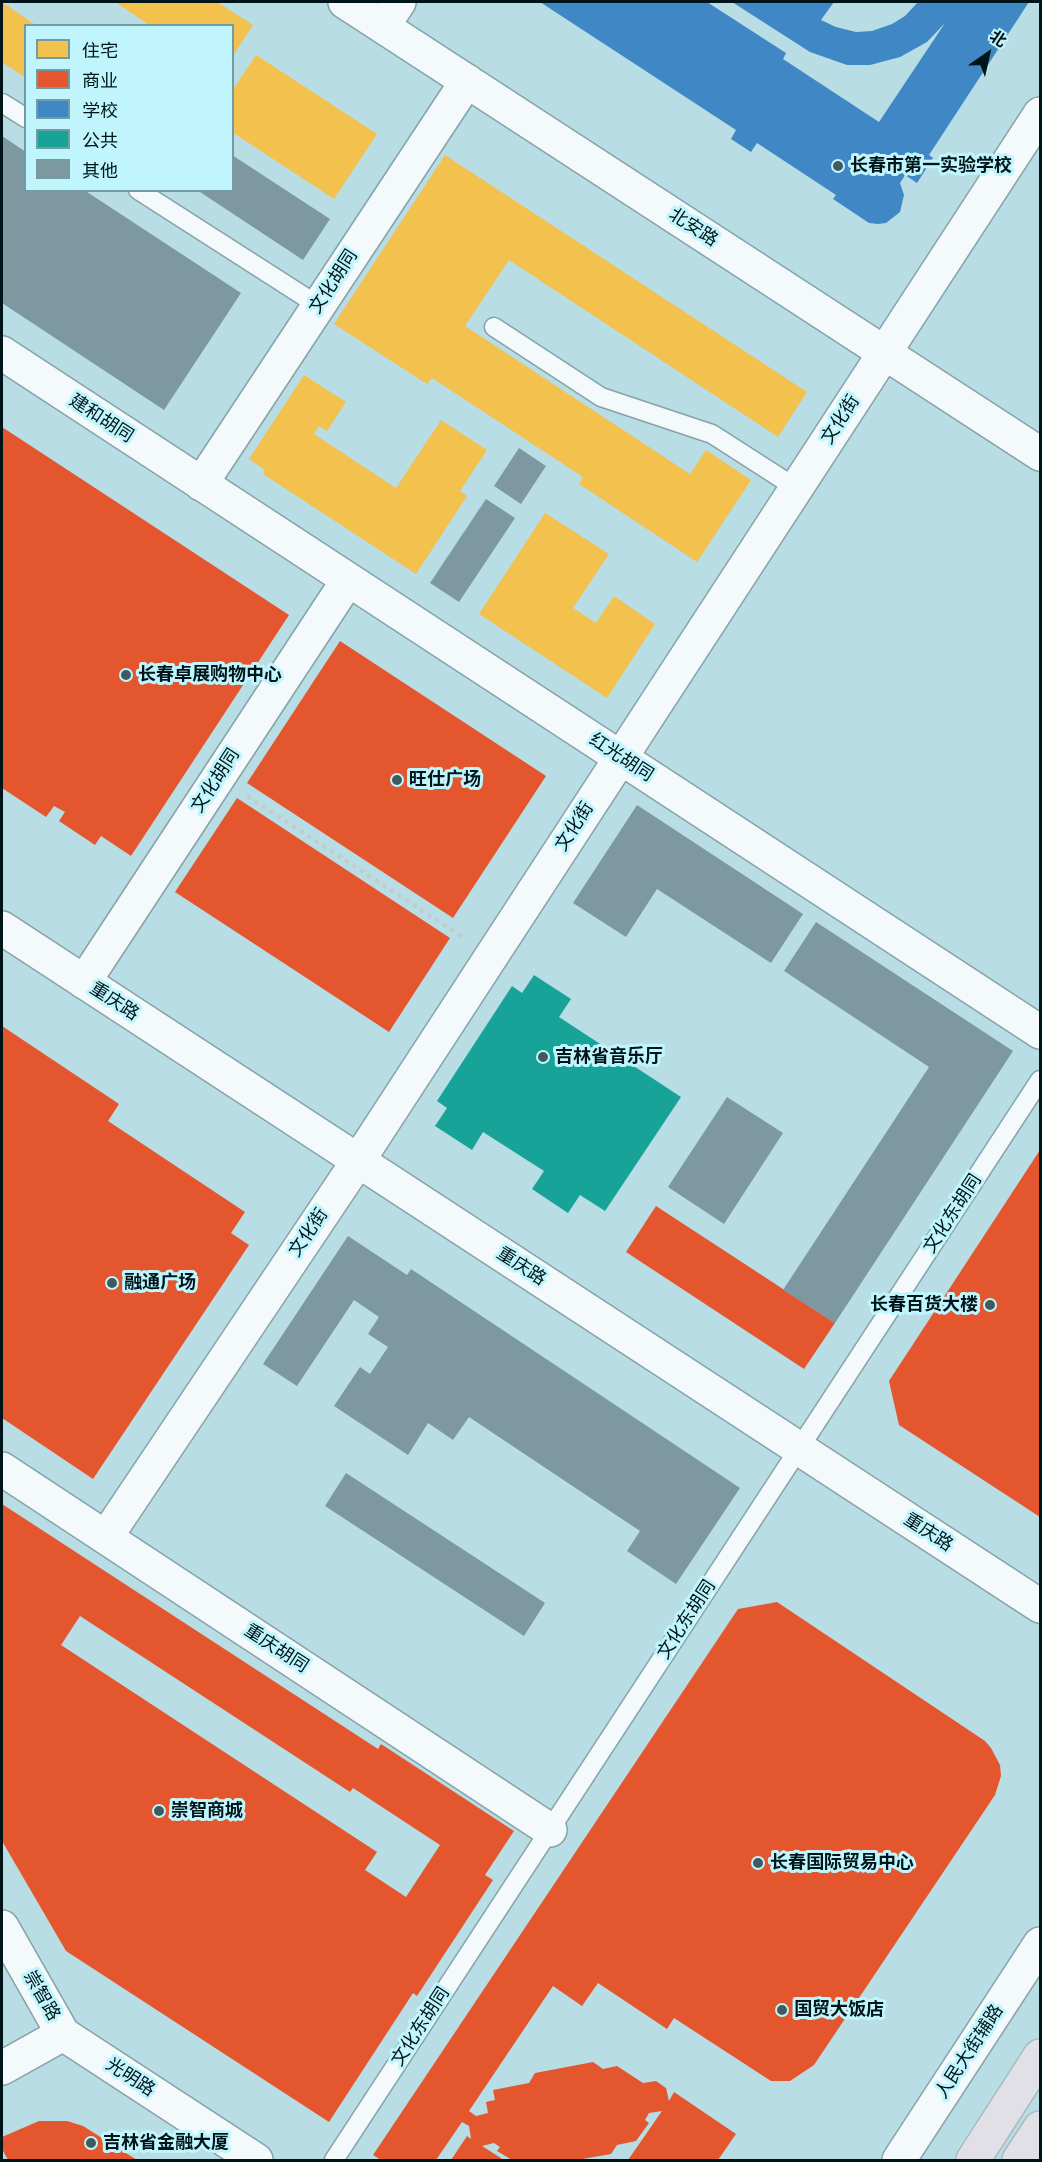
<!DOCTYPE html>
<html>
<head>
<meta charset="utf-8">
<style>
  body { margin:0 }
  #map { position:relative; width:1042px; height:2162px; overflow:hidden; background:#b8dde4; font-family:"Varela Round","Noto Sans SC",sans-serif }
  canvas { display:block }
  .frame { position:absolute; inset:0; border:3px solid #001519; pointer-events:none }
  .legend { position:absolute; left:24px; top:24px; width:210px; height:168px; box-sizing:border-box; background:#c0f5fe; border:2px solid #739ba2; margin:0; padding:8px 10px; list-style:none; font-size:18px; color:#001519 }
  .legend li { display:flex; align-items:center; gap:12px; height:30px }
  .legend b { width:30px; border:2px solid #739ba2 }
  .north { position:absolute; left:958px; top:24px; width:60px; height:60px; -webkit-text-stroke:4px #c0f5fe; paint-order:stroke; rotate:34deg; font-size:16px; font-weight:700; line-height:24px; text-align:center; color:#001519 }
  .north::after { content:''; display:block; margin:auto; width:21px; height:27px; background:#001519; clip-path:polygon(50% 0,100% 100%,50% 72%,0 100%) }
</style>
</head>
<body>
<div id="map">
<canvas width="1042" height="2162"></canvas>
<div class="frame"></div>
<ul class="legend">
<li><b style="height:16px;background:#f2c14e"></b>住宅</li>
<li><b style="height:16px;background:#e4572e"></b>商业</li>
<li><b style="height:16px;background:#3f88c5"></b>学校</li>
<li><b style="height:16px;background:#17a398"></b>公共</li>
<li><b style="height:16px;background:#7d98a0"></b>其他</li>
</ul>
<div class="north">北</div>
</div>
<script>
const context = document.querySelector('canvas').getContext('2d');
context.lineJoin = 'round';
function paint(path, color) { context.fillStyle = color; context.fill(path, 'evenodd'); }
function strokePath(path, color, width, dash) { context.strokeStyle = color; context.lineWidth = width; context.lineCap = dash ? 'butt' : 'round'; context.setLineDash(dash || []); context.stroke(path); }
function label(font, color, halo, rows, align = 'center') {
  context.font = font + ' "Varela Round","Noto Sans SC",sans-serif'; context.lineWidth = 6; context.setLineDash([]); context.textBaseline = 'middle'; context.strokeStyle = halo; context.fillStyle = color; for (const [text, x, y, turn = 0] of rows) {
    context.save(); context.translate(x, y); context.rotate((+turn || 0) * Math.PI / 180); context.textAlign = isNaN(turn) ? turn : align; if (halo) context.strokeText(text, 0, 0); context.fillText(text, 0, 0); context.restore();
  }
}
paint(new Path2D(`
  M2,2L37,26H26V78L2,62Z
  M115,2H217L253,25L232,57V26H151Z
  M256,55L377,134L334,199L232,132V91Z
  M445,155L807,392L778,437L509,260L465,326L690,474L706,450L751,480L697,562L579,484L583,477L432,378L427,384L334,324Z
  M304,375L346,402L327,431L319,426L314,434L396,488L441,420L487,450L460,491L467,496L416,574L263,474L265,470L249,459Z
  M545,513L609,554L573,608L596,623L614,596L655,624L607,698L479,614Z`), '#f2c14e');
paint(new Path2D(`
  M2,427L289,615L131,856L101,836L95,845L59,821L65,812L54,806L46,817L2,788Z
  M340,641L546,776L453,918L247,783Z
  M237,798L450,938L389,1032L175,892Z
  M2,1026L119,1104L108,1121L245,1212L231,1233L249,1245L93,1479L2,1418Z
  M1040,1150V1517L899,1425L889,1381Z
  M656,1206L835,1323L804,1369L626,1252Z
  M2,1504L378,1749L381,1744L514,1831L485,1875L493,1880L417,1996L413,1993L329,2122L66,1951L2,1841ZM80,1616L350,1792L353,1788L440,1845L406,1897L365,1870L377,1852L61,1645Z
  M777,1602L985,1741L991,1748L1000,1765L1001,1776L995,1795L814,2065L790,2081H771L674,2018L667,2029L598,1983L582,2006L553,1986L469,2111L476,2116L488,2113L486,2102L495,2100L493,2090L529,2083L535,2073L593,2062L603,2069L617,2066L643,2083L656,2081L666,2088L669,2101L674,2092L736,2134L718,2160H628L662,2111L649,2113L645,2120L649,2123L636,2141L617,2145L611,2154L577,2160H512L497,2151L500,2147L494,2143L482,2146L504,2160H451L467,2136L471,2139L469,2126L462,2122L436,2160H381L373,2155L738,1609Z
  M39,2121H67L83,2126L137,2160H8L2,2149V2137Z`), '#e4572e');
paint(new Path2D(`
  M540,2H707L786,53L783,59L879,122L945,23L927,42L900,57L870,65H847L810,52L732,2H834L821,20L836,27L856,32L872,31L892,24L905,16L918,2H1029L929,155L933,158L917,183L905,175L900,183L904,195L900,212L886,223L878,224L869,223L833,199L836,195L757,143L751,152L731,139L736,130Z`), '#3f88c5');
paint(new Path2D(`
  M534,975L571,999L559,1017L681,1097L605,1211L580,1195L568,1213L532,1189L544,1171L483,1132L472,1150L435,1126L447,1108L437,1101L512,986L522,993Z`), '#17a398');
paint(new Path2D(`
  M2,136L26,152V190H84L241,293L164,410L2,303Z
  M232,155L330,219L303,260L197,190H232Z
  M519,448L546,466L521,504L494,486Z
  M486,499L515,518L459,602L430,583Z
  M637,805L803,914L771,963L657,889L626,937L573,903Z
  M816,922L1013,1051L835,1323L783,1290L929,1067L784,971Z
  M727,1097L783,1133L724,1224L668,1187Z
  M348,1236L407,1275L411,1269L740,1488L676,1584L627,1551L640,1531L469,1417L453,1440L428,1423L408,1455L334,1406L360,1367L370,1374L388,1347L368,1334L379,1317L354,1300L297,1386L263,1364Z
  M346,1473L545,1603L524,1636L325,1506Z`), '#7d98a0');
const lane = new Path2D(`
  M2,103L26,118
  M138,190L319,306
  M494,327L601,397L712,434L796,488
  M334,2160L1040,1080`);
const street = new Path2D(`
  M2,353L1040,1032
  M201,484L467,81
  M84,982L348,580
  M2,1469L550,1830
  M106,1537L358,1161`);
const secondary = new Path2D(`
  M345,2L1040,454
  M383,26L399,2
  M2,928L1040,1606
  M358,1161L1040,114
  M2,1927L63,2034
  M2,2068L63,2034L256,2160
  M899,2160L1040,1944`);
const primary = new Path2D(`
  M973,2160L1040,2056
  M1019,2160L1040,2128`);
strokePath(lane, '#85a2a8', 21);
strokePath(street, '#85a2a8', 36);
strokePath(secondary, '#85a2a8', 36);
strokePath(primary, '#a9bbbf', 36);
strokePath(new Path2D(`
  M247,796L464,938`), '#c1ccce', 4, [4.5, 4.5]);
strokePath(lane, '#f4fafb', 18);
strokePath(street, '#f4fafb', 33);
strokePath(secondary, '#f4fafb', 33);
strokePath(primary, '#e1e0e7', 33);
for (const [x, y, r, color] of [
  [838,166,6,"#405b60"],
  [126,675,6,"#405b60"],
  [397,780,6,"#405b60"],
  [543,1057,6,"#405b60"],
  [112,1283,6,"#405b60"],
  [990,1305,6,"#405b60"],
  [159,1811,6,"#405b60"],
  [758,1863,6,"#405b60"],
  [782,2010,6,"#405b60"],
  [91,2143,6,"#405b60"]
]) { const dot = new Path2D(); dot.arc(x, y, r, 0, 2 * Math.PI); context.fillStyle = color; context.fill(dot); strokePath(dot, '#c0f5fe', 2); }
label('bold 18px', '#001519', '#c0f5fe', [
  ["长春市第一实验学校",850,166],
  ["长春卓展购物中心",138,675],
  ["旺仕广场",409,780],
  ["吉林省音乐厅",555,1057],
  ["融通广场",124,1283],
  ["长春百货大楼",978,1305,"right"],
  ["崇智商城",171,1811],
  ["长春国际贸易中心",770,1863],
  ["国贸大饭店",794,2010],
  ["吉林省金融大厦",103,2143]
], 'left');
label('18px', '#001519', '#c0f5fe', [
  ["北安路",693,228,33],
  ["文化胡同",334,282,-57],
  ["建和胡同",101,419,33],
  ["文化街",841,420,-57],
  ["红光胡同",621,758,33],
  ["文化胡同",216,781,-57],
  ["文化街",575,827,-57],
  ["重庆路",114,1002,33],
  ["文化东胡同",953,1214,-57],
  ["文化街",309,1233,-56],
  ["重庆路",521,1267,33],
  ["重庆路",928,1533,33],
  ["文化东胡同",687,1620,-57],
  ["重庆胡同",276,1649,33],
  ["崇智路",41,1996,60],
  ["文化东胡同",421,2027,-57],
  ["人民大街辅路",970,2052,-57],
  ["光明路",130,2078,33]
]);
</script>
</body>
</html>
